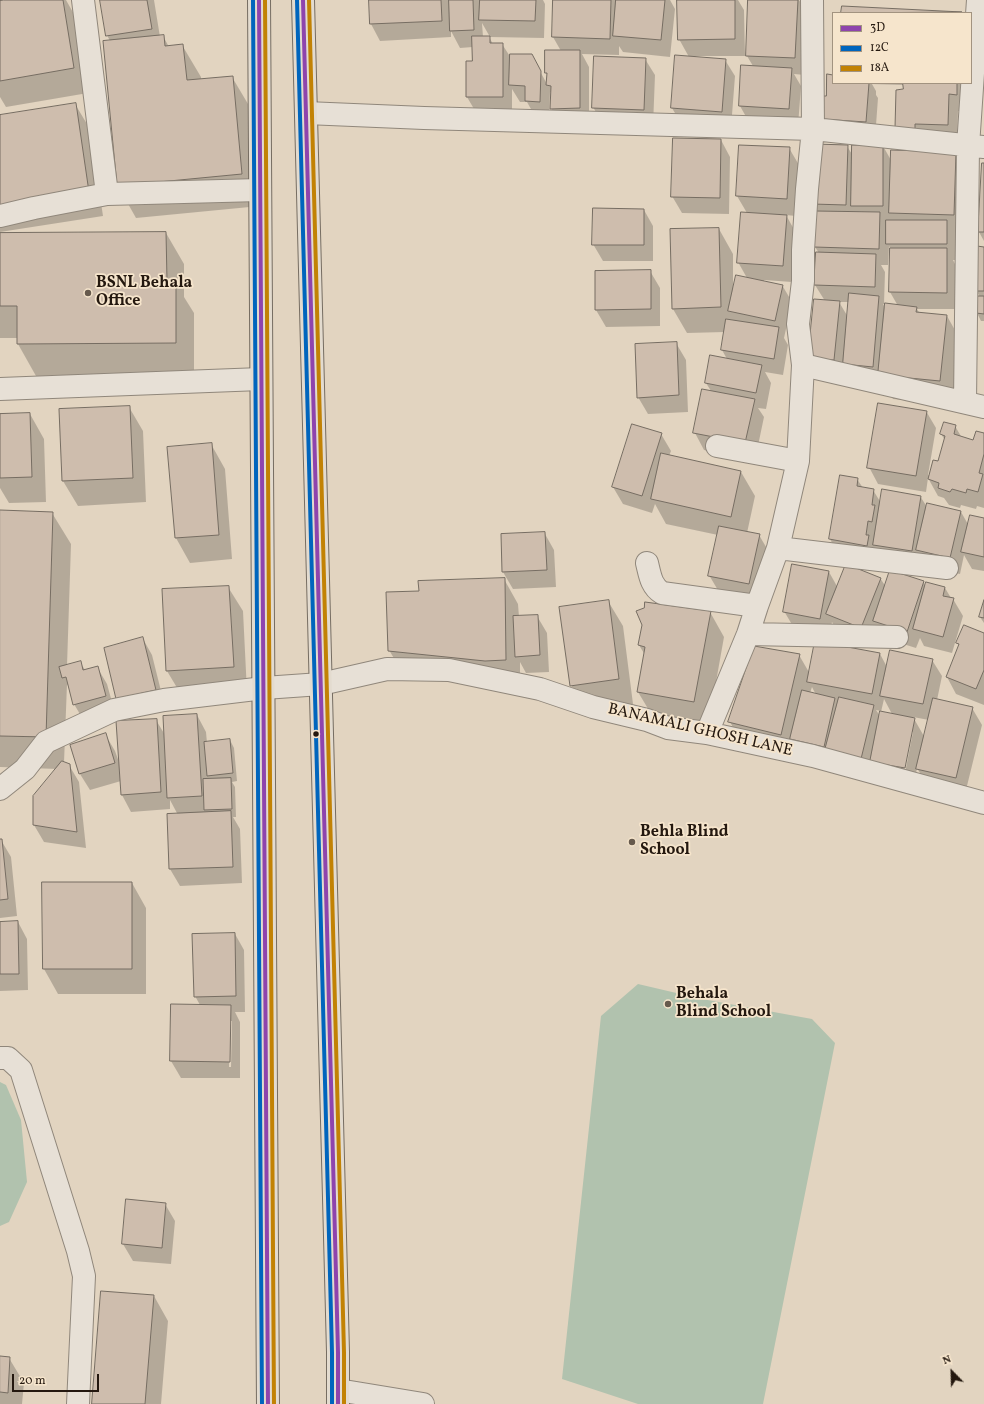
<!DOCTYPE html>
<html>
<head>
<meta charset="utf-8">
<style>
  body { margin:0 }
  #map { position:relative; width:984px; height:1404px; overflow:hidden; background:#e2d4c0; font-family:Vollkorn,serif }
  canvas { display:block }
  .legend { position:absolute; left:832px; top:12px; width:140px; height:72px; box-sizing:border-box; background:#f6e5cc; border:1px solid #a29380; margin:0; padding:5px 7px; list-style:none; font-size:12px; color:#24180f }
  .legend li { display:flex; align-items:center; gap:8px; height:20px }
  .legend b { width:20px; border:1px solid #a29380 }
  .north { position:absolute; left:932px; top:1352px; width:40px; height:40px; -webkit-text-stroke:3px #f6e5cc; paint-order:stroke; rotate:337deg; font-size:11px; font-weight:700; line-height:16px; text-align:center; color:#24180f }
  .north::after { content:''; display:block; margin:auto; width:14px; height:18px; background:#24180f; clip-path:polygon(50% 0,100% 100%,50% 72%,0 100%) }
  .scale { position:absolute; left:12px; top:1374px; width:87px; height:18px; box-sizing:border-box; border:2px solid #24180f; border-top:0; padding-left:5px; font-size:12px; line-height:14px; white-space:nowrap; color:#24180f; -webkit-text-stroke:3px #f6e5cc; paint-order:stroke }
</style>
</head>
<body>
<div id="map">
<canvas width="984" height="1404"></canvas>
<ul class="legend">
<li><b style="height:5px;background:#8e44ad"></b>3D</li>
<li><b style="height:5px;background:#0065bd"></b>12C</li>
<li><b style="height:5px;background:#c28204"></b>18A</li>
</ul>
<div class="north">N</div>
<div class="scale">20 m</div>
</div>
<script>
const context = document.querySelector('canvas').getContext('2d');
context.lineJoin = 'round';
function paint(path, color) { context.fillStyle = color; context.fill(path, 'evenodd'); }
function strokePath(path, color, width, dash) { context.strokeStyle = color; context.lineWidth = width; context.lineCap = dash ? 'butt' : 'round'; context.setLineDash(dash || []); context.stroke(path); }
function label(font, color, halo, rows, align = 'center') {
  context.font = font + ' Vollkorn,serif'; context.lineWidth = 3.5; context.setLineDash([]); context.textBaseline = 'middle'; context.strokeStyle = halo; context.fillStyle = color; for (const [text, x, y, turn = 0] of rows) {
    context.save(); context.translate(x, y); context.rotate((+turn || 0) * Math.PI / 180); context.textAlign = isNaN(turn) ? turn : align; if (halo) context.strokeText(text, 0, 0); context.fillText(text, 0, 0); context.restore();
  }
}
paint(new Path2D(`
  M638,984L702,999L812,1019L835,1043L763,1404H638L562,1379L601,1016Z
  M0,1082L6,1085L21,1120L27,1182L9,1222L0,1226Z`), '#b1c2ae');
paint(new Path2D(`
  M10,0H66L75,16L88,93L6,107L0,97V2Z
  M101,0H154L160,37L163,36L169,47L182,45L201,77V80L232,77L251,109L260,206L136,218L118,186L110,41L107,35Z
  M370,0H543L545,4L544,38L490,37L482,23L483,37H489L493,44H502L511,58L531,55L547,84L548,76L546,73L561,51L553,37L554,0H670L675,9L670,57L623,52L619,46V55L582,54L589,67V125H561L551,108L552,92H550L549,118H536L527,102H520L512,89V114H477L467,97V62H473V47L460,48L451,31V37L380,41L371,24Z
  M678,0H738L744,10L745,56H696V58L725,60L735,76L731,128L682,125L672,108L676,56L689,57L679,39Z
  M749,0H799L807,13L805,75L794,74L801,86L798,126L749,122L740,106L753,66L747,56Z
  M843,7L962,13H843Z
  M645,59L655,75L653,126L603,124L593,107Z
  M833,76V83H971L966,111H958L957,142L906,145L904,85L872,84L876,91V95L878,98L875,139L822,119Z
  M75,104L90,129L103,216L0,232V116Z
  M721,140L730,157L729,214L682,213L672,196Z
  M847,146L853,156L883,146L892,162L956,153L970,178L956,260H953L956,266V309H917L920,314L947,316L961,341L954,405L893,399L883,381L819,374L825,301L815,285L819,253L815,247L816,212H817L813,204ZM889,246L891,250L890,292L898,306L885,308L883,304H884L885,272L881,265H888ZM839,302H849L848,317Z
  M789,148L799,165L796,216L786,215L796,233L792,282L764,280V282L782,285L792,302L784,338L788,345L783,375L765,372L771,383L766,409L758,408L764,417L755,460L704,450L695,433L711,391L706,383L727,359L722,350L725,332L687,333L673,309L719,229L733,254V288L747,278L738,262L747,213L737,196Z
  M984,164V241L979,232Z
  M644,210L653,226V261H603L593,244Z
  M166,233L184,264V297L194,313V374L36,376L18,344V338H0V234Z
  M984,248V321H981L977,313L980,297L976,290Z
  M650,271L660,288V326L606,327L596,310Z
  M676,343L686,360L688,412L648,414L638,397Z
  M129,407L143,431L146,502L78,506L63,481Z
  M926,411L936,428L928,475L930,476L939,462L945,440L941,434L955,426L962,438L973,441L984,434V508L977,506L976,509L961,505L960,508L949,505L944,498L938,496L928,478L926,492L878,484L869,467Z
  M30,414L44,439L46,502L9,503L0,488V415Z
  M661,434L671,451L669,456L741,472L755,496L747,533L759,535L769,552L758,601L719,592L709,575L718,535L666,524L655,504L652,513L623,504L613,487Z
  M211,444L225,469L232,559L190,563L176,538Z
  M841,476L857,479L863,488L873,490L881,503L920,496L927,507L961,512L969,526L984,519V571L972,569L964,555L960,574L926,567L839,556L830,539Z
  M0,511L52,513L71,544L67,666L80,662L85,670L97,667L107,684L115,713L84,721L74,704L71,691L67,684L64,763L69,765L79,782L86,848L44,842L34,825L58,769L0,767Z
  M545,534L554,550L556,587L513,589L503,572Z
  M829,572L838,588L880,578L886,587L923,582L926,587L945,588L951,598L953,599L963,616L952,653L924,646L920,638L916,648L884,638L837,631L832,622L829,636L794,628L784,611Z
  M504,579L518,604L519,617L537,616L547,633L549,672L526,673L520,662V685L404,675L389,650L420,592Z
  M228,587L243,611L247,692L182,696L167,671L163,590Z
  M608,601L623,626L633,704L585,710L571,685Z
  M984,604V623L980,617Z
  M710,612L724,637L708,727L653,717L638,692L645,655L639,645L643,625Z
  M984,634V705L956,694L947,677L959,646L958,643Z
  M143,639L152,655L165,707L127,716Z
  M816,642L880,654L887,667L932,660L942,676L937,700L972,708L982,725L965,794L927,785L917,768L914,785L744,747L730,722L799,655L810,674ZM812,687L814,691L816,694L810,693ZM884,699L892,714L881,712ZM876,710L881,711L880,716ZM913,717L929,720L925,738ZM911,732H913L905,773H903Z
  M197,715L206,732L207,743L230,740L234,748L237,781L232,782L235,787L236,817H233L240,829L242,883L180,886L170,869L168,815H178L170,800V809L131,812L122,795L121,781L90,790L80,774L71,745L105,734L115,751L120,765L156,720L165,735Z
  M0,840H1L11,857L17,916L0,918Z
  M43,883H132L146,908V994H58L44,969Z
  M18,922L27,939L28,990L0,991V923Z
  M235,934L244,950L245,1012H235L240,1022V1078H181L171,1061L200,1005L195,996ZM230,1021H232L231,1067H229Z
  M127,1201L165,1204L175,1221L171,1264L133,1261L123,1244Z
  M154,1296L168,1321L161,1404H93Z
  M0,1357L9,1358L24,1383L22,1404H0Z`), '#0003');
const building = new Path2D(`
  M4,0H63L74,68L0,81V1Z
  M100,0H147L152,29L106,36Z
  M369,0H441L442,21L370,24Z
  M449,0H473L474,30L450,31Z
  M480,0H536L535,21L479,20Z
  M553,0H611L610,39L552,37Z
  M616,0H665L661,40L613,36Z
  M677,0H735V39L678,40Z
  M748,0H798L795,58L746,56Z
  M842,6L962,12L841,13Z
  M164,35L165,46L183,44L187,80L233,76L242,174L117,186L103,41Z
  M472,36H490V43H503V97H466V61H472Z
  M545,50H580V108L550,109L551,86L546,85L547,73H545Z
  M510,54H532L541,71L540,102L525,101V86L509,85Z
  M675,55L726,59L722,112L671,108Z
  M594,56L646,58L644,110L592,108Z
  M741,65L792,68L789,109L739,106Z
  M827,74L833,75V83H869L866,122L821,119L823,96H826Z
  M903,83H957V95L949,94L948,125L915,124V129L895,128L896,90L903,89Z
  M76,103L89,192L0,205V115Z
  M673,138L721,139L720,198L671,197Z
  M814,144L848,145L846,205L812,204Z
  M739,145L790,147L787,199L736,196Z
  M852,145H883V206H851Z
  M891,150L956,152L954,215L889,213Z
  M982,163H984V232H978Z
  M593,208L644,209V245H592Z
  M815,211L880,212L879,249L814,247Z
  M741,212L787,215L783,266L737,263Z
  M886,220H947V244H886Z
  M719,228L721,307L672,309L670,229Z
  M166,232L167,280H176V343L17,344V306H0V233Z
  M977,246L984,247V291H975Z
  M890,248H947V293L889,292Z
  M816,252L876,254L875,287L814,285Z
  M651,270V309L595,310V271Z
  M736,275L783,285L775,321L728,311Z
  M849,293L879,296L873,367L843,364Z
  M978,296H984V314L976,313Z
  M814,299L840,301L834,360L808,358Z
  M885,303L917,307L916,312L947,315L940,381L878,375Z
  M726,319L779,327L774,359L721,350Z
  M677,342L679,395L637,398L635,344Z
  M710,355L762,365L756,393L705,383Z
  M702,389L755,399L745,443L693,433Z
  M878,403L927,411L916,476L867,468Z
  M130,406L133,478L62,481L59,409Z
  M30,413L32,477L0,478V414Z
  M944,422L956,425L954,434L973,440L976,431L984,433V454L979,473L983,474L978,492L967,489L966,493L952,489L950,492L938,488L939,483L928,479L933,460L938,461L945,436L940,434Z
  M632,424L662,433L642,496L612,487Z
  M212,443L219,535L175,538L167,447Z
  M661,453L741,471L731,517L651,499Z
  M840,475L858,478L857,486L874,489L872,505H875L872,522L868,521L866,535H869L867,546L829,539Z
  M882,489L921,496L912,551L873,545Z
  M927,503L961,511L950,558L916,550Z
  M0,510L53,512L46,737L0,736Z
  M970,515L984,518V557L961,552Z
  M719,526L760,534L749,584L708,576Z
  M545,532L547,570L502,572L501,534Z
  M792,564L829,571L820,619L783,612Z
  M846,564L881,578L861,628L826,614Z
  M890,570L924,581L907,632L873,621Z
  M505,578L506,660L485,661L388,651L386,592L419,591L418,581Z
  M926,582L945,587L943,596L954,598L943,637L913,629Z
  M229,586L234,667L166,671L162,589Z
  M609,600L619,679L570,686L559,607Z
  M984,600V618L979,617Z
  M645,602L711,611L694,702L637,692L645,647L638,645L642,625L636,611L644,608Z
  M538,615L540,655L515,657L513,616Z
  M964,625L984,633V670L976,689L946,677L959,644L956,643Z
  M143,637L156,690L116,699L104,648Z
  M815,641L880,653L872,694L807,682Z
  M754,646L800,654L781,735L728,722Z
  M890,650L933,659L923,704L880,696Z
  M81,661L83,670L98,666L106,696L73,705L66,677L62,678L59,667Z
  M802,690L835,698L824,747L790,739Z
  M839,697L874,705L861,759L825,750Z
  M933,698L973,707L956,778L916,769Z
  M880,711L915,718L905,768L870,762Z
  M197,714L202,796L167,798L163,716Z
  M157,719L161,792L121,795L116,721Z
  M106,733L115,763L79,774L70,745Z
  M230,739L233,773L207,776L204,742Z
  M62,761L70,764L77,832L33,825V796Z
  M231,778L232,809L204,810L203,779Z
  M231,811L233,867L169,869L167,814Z
  M0,839H2L8,899L0,900Z
  M42,882H132V969H43Z
  M18,921L19,974H0V922Z
  M235,933L236,996L194,997L192,934Z
  M171,1004L231,1005L230,1062L170,1061Z
  M126,1199L166,1203L162,1248L122,1244Z
  M101,1291L154,1295L145,1404H92Z
  M0,1356L10,1357L8,1393L0,1392Z`);
paint(building, '#cebdad');
strokePath(building, '#766d62', 1);
const minor = new Path2D(`
  M83,0L107,194
  M306,113L424,118L813,129L984,147
  M0,216L34,208L107,194L260,190
  M803,365L984,407
  M0,389L261,379
  M965,402L968,146L978,0
  M717,446L798,461
  M778,548L947,568
  M647,563C650,575 651,586 662,593L757,606
  M748,634L897,637
  M707,733L748,634L757,606L778,548L798,461L803,365L798,324L803,281V250L807,189L813,129L812,0
  M0,789L25,769L46,742L114,710L164,700L264,688L321,684L387,669L449,670L540,689L593,707L647,720L668,728L707,733L813,756L984,803
  M0,1058H8L21,1070L78,1251L84,1276L78,1404
  M338,1390L423,1404`);
const highway = new Path2D(`
  M259,0L268,1404
  M303,0L338,1352V1404`);
strokePath(minor, '#90877b', 24);
strokePath(highway, '#766d62', 24);
strokePath(minor, '#e7e0d6', 22);
strokePath(highway, '#e3dbcf', 22);
strokePath(new Path2D(`
  M259,0L268,1404
  M303,0L338,1352V1404`), '#8e44ad', 4);
strokePath(new Path2D(`
  M253,0L262,1404
  M297,0L332,1352V1404`), '#0065bd', 4);
strokePath(new Path2D(`
  M265,0L274,1404
  M309,0L344,1352V1404`), '#c28204', 4);
for (const [x, y, r, color] of [
  [88,293,4,"#665a4d"],
  [316,734,3.5,"#24180f"],
  [632,842,4,"#665a4d"],
  [668,1004,4,"#665a4d"]
]) { const dot = new Path2D(); dot.arc(x, y, r, 0, 2 * Math.PI); context.fillStyle = color; context.fill(dot); strokePath(dot, '#f6e5cc', 1.5); }
label('bold 16px', '#24180f', '#f6e5cc', [
  ["BSNL Behala",96,284],
  ["Office",96,302],
  ["Behla Blind",640,833],
  ["School",640,851],
  ["Behala",676,995],
  ["Blind School",676,1013]
], 'left');
label('16px', '#24180f', '#f6e5cc', [
  ["BANAMALI GHOSH LANE",700,731,13]
]);
</script>
</body>
</html>
